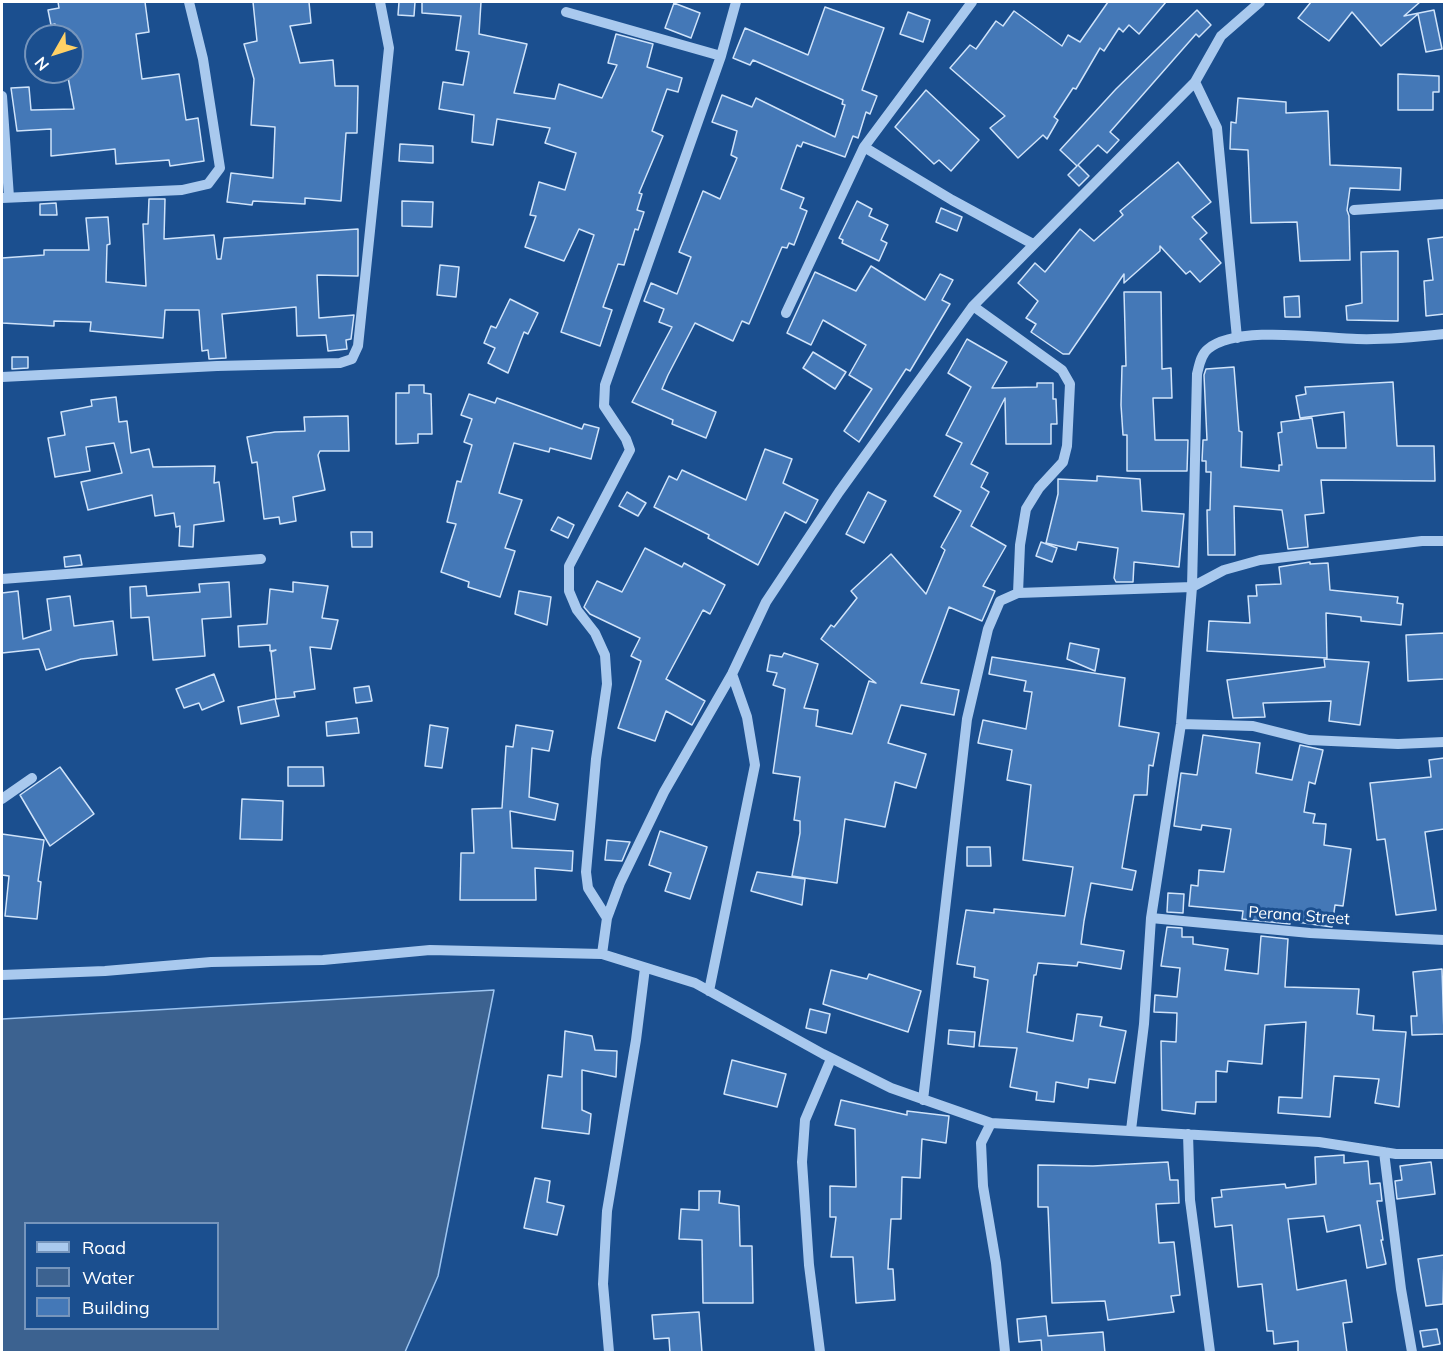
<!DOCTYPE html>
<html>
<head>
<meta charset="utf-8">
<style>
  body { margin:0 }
  #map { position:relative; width:1446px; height:1354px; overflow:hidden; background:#1b4f8f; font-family:Mulish,sans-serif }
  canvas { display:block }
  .frame { position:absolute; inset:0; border:3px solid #fff; pointer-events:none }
  .legend { position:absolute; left:24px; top:1222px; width:195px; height:108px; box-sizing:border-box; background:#1b4f8f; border:2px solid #7695bc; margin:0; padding:8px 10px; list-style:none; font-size:18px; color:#fff }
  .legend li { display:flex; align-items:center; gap:12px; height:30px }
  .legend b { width:30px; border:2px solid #7695bc }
  .north { position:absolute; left:24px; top:24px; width:60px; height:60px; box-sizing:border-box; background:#1b4f8f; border:2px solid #7695bc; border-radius:50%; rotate:231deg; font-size:16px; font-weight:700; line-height:24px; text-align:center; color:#fff }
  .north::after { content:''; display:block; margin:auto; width:21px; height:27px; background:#ffd166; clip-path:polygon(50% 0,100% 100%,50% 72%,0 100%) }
</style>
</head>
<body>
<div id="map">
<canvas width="1446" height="1354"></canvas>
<div class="frame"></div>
<ul class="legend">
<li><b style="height:8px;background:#a9c9ee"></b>Road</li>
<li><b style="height:16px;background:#3c6290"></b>Water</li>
<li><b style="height:16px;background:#4478b7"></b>Building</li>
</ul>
<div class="north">N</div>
</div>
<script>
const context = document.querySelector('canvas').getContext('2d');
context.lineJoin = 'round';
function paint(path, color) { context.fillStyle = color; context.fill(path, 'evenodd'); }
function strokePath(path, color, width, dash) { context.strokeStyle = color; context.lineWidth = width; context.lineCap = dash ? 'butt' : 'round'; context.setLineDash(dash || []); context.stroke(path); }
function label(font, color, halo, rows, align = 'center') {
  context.font = font + ' Mulish,sans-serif'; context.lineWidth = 6; context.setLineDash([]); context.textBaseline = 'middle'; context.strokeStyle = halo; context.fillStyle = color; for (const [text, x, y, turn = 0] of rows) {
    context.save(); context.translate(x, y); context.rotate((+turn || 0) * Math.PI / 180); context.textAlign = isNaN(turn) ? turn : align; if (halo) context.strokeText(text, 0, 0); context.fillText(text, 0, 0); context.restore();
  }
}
const water = new Path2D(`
  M494,990L438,1276L405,1352H2V1019ZM26,1224H218V1328H26Z`);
paint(water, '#3c6290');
strokePath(water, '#9cc4f0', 1.5);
const building = new Path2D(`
  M58,2H145L149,32L136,34L142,79L179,74L186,120L198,118L204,161L170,166L169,160L116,164L115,149L51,156V129L17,131L11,88L29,87L31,110L74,109L67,72H72V36L57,34L55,24L51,25L48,10L59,8Z
  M253,2H309L311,23L290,26L300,63L333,60L335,86H358L357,133H346L341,201L305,198V204L253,201L252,205L227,202L231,173L273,178L275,127L251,125L254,79L244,44L257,41Z
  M399,2H415L414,16L398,15Z
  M422,2H481L479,34L527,44L514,93L555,99L559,84L602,98L617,65L608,63L616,34L653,44L647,67L682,78L678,92L667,89L652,131L663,136L639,193L642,194L637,210L644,212L638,230L635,229L624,265L618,264L603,307L612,310L600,346L561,332L594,235L579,229L564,261L525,247L536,216L530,215L539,182L565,190L576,153L545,143L550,128L497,119L493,145L472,142L474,115L439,109L443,82L463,85L469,52L456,50L461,16L422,13Z
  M1108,2H1166L1139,34L1129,25L1123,32L1119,28L1104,51L1100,48L1076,89L1073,88L1054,117L1058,120L1047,139L1043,135L1018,158L990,128L1005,116L950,68L970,45L976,49L996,21L1003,26L1014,11L1062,46L1068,35L1080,42Z
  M1311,2H1420L1404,16L1434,10L1442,49L1426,52L1418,14L1381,46L1352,12L1329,41L1298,18Z
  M674,3L700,13L691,38L665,28Z
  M825,7L884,28L862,90L877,96L870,114L866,112L858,138L853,136L845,157L803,142L801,147L797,145L781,189L804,198L800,208L807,211L794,245L789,243L787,248L782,247L749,324L742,321L733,341L695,323L668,375L662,389L716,412L706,438L672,424L673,420L632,402L672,327L659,322L664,309L644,301L651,283L677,294L691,257L679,252L703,191L720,199L737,158L731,155L737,131L712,122L722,95L752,107L756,98L835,137L845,105L842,104L843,100L753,60L750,65L733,58L745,28L808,55Z
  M1197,10L1211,25L1199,37L1196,34L1110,132L1119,140L1107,153L1098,145L1078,165L1089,176L1079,186L1068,175L1077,166L1060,150L1116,89Z
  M908,12L930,20L923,42L900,34Z
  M1398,74L1439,76V92H1433V110H1398Z
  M926,90L979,140L951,171L939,160L934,164L895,127Z
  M1238,98L1286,102V113L1328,111L1330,165L1401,168L1400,190L1350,188L1347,210L1349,216L1350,260L1300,261L1297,222L1251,223L1248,150L1230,149L1231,122L1236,123Z
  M400,144L433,146V163L399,161Z
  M1178,162L1211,202L1192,217L1207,233L1200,239L1221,263L1200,282L1190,271L1186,274L1160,246V251L1124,283V274L1069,354H1063L1031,332L1036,324L1026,318L1038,301L1018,283L1035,263L1045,272L1080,229L1094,241L1123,215L1120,211Z
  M149,199H165L164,239L214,235L217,259H221L224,238L358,229V276L317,275L319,318L354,315L351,339L346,340L347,349L328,351L326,335L297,336L296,307L222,314L226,358L209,359L208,350L202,351L199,310H165L163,338L90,331L91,322L54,321V326L2,323V258L44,255V250H89L86,218L108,217L110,244L107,245L106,282L146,286L143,224H148Z
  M402,201L433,202L432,227L402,226Z
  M857,201L872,209L869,216L888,225L881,240L887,243L879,261L842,243L843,240L839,238Z
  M56,203L57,215H40V204Z
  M941,208L962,217L957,231L936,222Z
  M1444,237V314L1426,316L1424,281L1433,280L1428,239Z
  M1398,251V321L1347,320L1346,306L1362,303L1361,252Z
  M440,265L459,267L456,297L437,295Z
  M871,266L925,300L940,274L953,280L942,300L950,304L910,371L906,369L859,442L844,431L872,389L849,375L866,345L823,320L811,345L787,333L815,272L856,291Z
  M1124,292H1161L1162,369L1171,368L1172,398H1153L1155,440H1188L1187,471H1127V435H1123L1121,405L1122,366H1126Z
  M1299,296L1300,317H1285L1284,297Z
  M510,299L538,313L528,334L524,332L508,373L488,363L495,348L484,343L491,326L496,328Z
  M967,339L1007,362L992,388L1037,387V383H1053V399H1056L1057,424H1051V444H1006L1005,398L971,464L988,473L981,487L989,492L971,526L1006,546L983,586L995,591L982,621L949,607L921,683L959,690L954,715L901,705L888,743L926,754L916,788L895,782L885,827L845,819L837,883L792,876L800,833V821L794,820L800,777L773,773L785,689L773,685L777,673L767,671L770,655L782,657L784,653L818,664L804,708L818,710L816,726L852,734L869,681L876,683L821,639L831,625L834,627L857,598L851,591L891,554L926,594L945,550L941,547L961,511L934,496L962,443L946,435L971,387L948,373Z
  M813,352L846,372L835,389L803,368Z
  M12,357H28V368L12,369Z
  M1234,367L1239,431L1242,432L1241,467L1279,471V465H1282L1278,433L1282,432L1281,422L1312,418L1317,448H1346L1344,412L1300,418L1296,396L1306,394L1305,387L1393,382L1397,446H1434L1435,481L1321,480L1324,513L1305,515L1308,547L1288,549L1282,510L1234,506L1235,555H1208L1207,510H1210L1211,472H1206V461H1202L1203,440H1207L1204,375L1206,369Z
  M409,385H424V393L431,394L432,434H418V443L396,444V393H409Z
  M469,394L495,403L497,398L582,429L584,424L599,428L591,459L550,448L549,452L514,443L499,493L522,500L505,548L515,551L500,597L468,587L469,582L441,572L456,524L447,522L457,481L461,482L472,445L464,442L472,419L461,415Z
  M116,397L119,422L127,421L131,453L149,449L153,467L215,466L214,483L219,482L224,521L194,525L193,547L179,546L180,526L176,527L174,513L155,516L152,495L88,510L81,482L122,473L114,443L86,447L90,471L55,477L48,438L65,435L61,412L92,406L91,400Z
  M348,416L349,451H320L318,455L325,490L293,497L296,521L280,524L279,517L264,519L257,462L252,463L247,437L275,432L305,431L304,417Z
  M765,449L792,459L783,483L818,500L806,523L785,512L758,565L708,538L709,535L654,507L669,476L677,480L682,470L746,500Z
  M1097,476L1140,479L1142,511L1184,514L1179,567L1134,562L1133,582H1116L1114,578L1118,548L1078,542L1076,550L1046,543L1058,494V479L1097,481Z
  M627,492L646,503L638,516L619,506Z
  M868,492L886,501L864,543L846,534Z
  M558,517L574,525L568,538L551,530Z
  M351,532H372V547H352Z
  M1041,542L1057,548L1052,562L1036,556Z
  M645,548L682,567L684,563L725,585L710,614L703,610L666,679L705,701L692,725L666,711L655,741L618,728L641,661L631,656L640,638L590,614L584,607L597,581L622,592Z
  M80,555L82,565L65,567L64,557Z
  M1310,562V564L1328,563L1330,590L1398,597L1397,603L1403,604L1401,625L1361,621V617L1326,613L1327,658L1207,651L1209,621L1250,623L1248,596H1257L1256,585L1281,584L1279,567Z
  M229,582L231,617L202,619L205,656L153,660L149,617L131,618L130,587L146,586L147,596L200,592L199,584Z
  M293,582L328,586L322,618L338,620L331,649L310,647L315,689L294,692L295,697L276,699L271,652L276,650L270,651V645L239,647L238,626L267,624L270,589L293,592Z
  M18,591L23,639L51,630L47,599L70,596L74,626L113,621L117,655L81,659L46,670L39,649L2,653V593Z
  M519,591L551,597L547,625L515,614Z
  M1444,633V679L1408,681L1406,635Z
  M1070,643L1099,649L1095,671L1067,659Z
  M992,657L1125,678L1119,726L1159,733L1153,766L1149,765L1147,795H1134L1122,868L1136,871L1132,890L1091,883L1084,921L1081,944L1124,951L1121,969L1078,962L1077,966L1038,963L1036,975H1034L1027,1032L1073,1041L1077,1014L1102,1017L1100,1026L1126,1031L1115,1083L1089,1079L1088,1088L1056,1082L1054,1102L1036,1100L1037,1092L1010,1087L1017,1048L979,1046L988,980L974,977L975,967L957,964L966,910L994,913V909L1065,916L1073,867L1023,860L1031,785L1007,780L1012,750L978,743L983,720L1026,729L1032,692L1024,691L1026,681L989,674Z
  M1324,659L1369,662L1360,725L1329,721L1331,701L1263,703L1265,717L1233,718L1227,680L1325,667Z
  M214,674L224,701L202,710L199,703L184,708L176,689Z
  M369,686L372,701L356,703L354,688Z
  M275,699L279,716L241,724L238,707Z
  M357,718L359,733L327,736L326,722Z
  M430,725L448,728L442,768L425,766Z
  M516,725L553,731L549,751L532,748L529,797L558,804L555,820L510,811L512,848L573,851L572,871L535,868L536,900H460L461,853H474L472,809L502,808L506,746L513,747Z
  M1203,735L1260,743L1256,773L1292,780L1300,745L1323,750L1315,784L1309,782L1304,812L1315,814L1313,823L1326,824L1324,845L1351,849L1343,906L1335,905L1332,927L1290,921V924L1242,919L1243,911L1189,906L1191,885L1198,886L1199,870L1224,872L1231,829L1202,825L1201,830L1174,826L1181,773L1197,775Z
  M1444,758V829L1425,832L1436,910L1396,915L1385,839L1377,840L1370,783L1431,777L1429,760Z
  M60,767L94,814L50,846L20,795Z
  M288,767H323L324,786H288Z
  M242,799L283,801L282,840L240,839Z
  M660,831L707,847L690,899L665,891L671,873L649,865Z
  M2,834L44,840L38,881L41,882L37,919L5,916L9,876L2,875Z
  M607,840L630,842L622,861L605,860Z
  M967,847H990L991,866H967Z
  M757,872L805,879L802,905L751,891Z
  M1168,893L1184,894L1183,913L1167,912Z
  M1167,927L1182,928V937H1193V944L1228,949L1225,970L1258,974L1261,936L1288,939L1285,987L1359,989L1357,1014L1374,1016L1373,1030L1406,1032L1399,1107L1375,1103L1379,1079L1334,1076L1330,1117L1278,1113L1279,1097L1302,1098L1306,1022L1265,1025L1262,1064L1228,1061L1227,1072L1216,1071V1102H1196L1195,1114L1162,1110L1161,1041L1176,1042L1177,1013L1154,1012L1155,995L1177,997L1180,968L1161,966Z
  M1442,969L1444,1034L1412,1035L1411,1016H1417L1413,972Z
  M831,970L867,979L869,974L921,991L908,1032L823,1004Z
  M810,1009L830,1014L826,1033L806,1028Z
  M949,1030L975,1032L974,1047L948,1044Z
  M565,1031L592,1036L595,1050L617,1051L616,1077L582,1070V1110L591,1114L589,1134L542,1128L548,1075L562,1077Z
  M732,1060L786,1074L777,1107L724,1094Z
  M841,1100L907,1115V1111L949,1116L946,1143L922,1139L920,1178L902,1177L901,1219H891L888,1269H893L895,1300L856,1303L853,1257H831L836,1217H830V1186L856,1187L855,1129L835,1125Z
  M1344,1155V1163L1368,1161L1370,1184L1380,1183L1382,1201H1377L1383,1240H1381L1386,1264L1367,1268L1360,1225L1327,1232L1324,1216L1288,1219L1297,1290L1346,1280L1352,1322L1343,1323L1347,1353H1298V1341L1274,1344L1273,1331H1267L1262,1284L1238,1287L1232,1225L1215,1227L1212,1198L1222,1197L1221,1190L1285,1184L1286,1188L1316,1184L1315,1157Z
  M1168,1162L1170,1180H1178L1179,1203L1156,1204L1159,1243L1174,1242L1180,1295L1171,1296L1174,1312L1108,1320L1105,1301L1052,1303L1048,1207H1038V1165L1093,1166Z
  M1431,1162L1435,1194L1397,1199L1395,1181L1402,1180L1400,1166Z
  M535,1178L550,1181L547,1202L564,1206L557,1235L524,1228Z
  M699,1191H720L719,1203L739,1206L740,1246H752L753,1303H703L702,1240L679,1239L681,1209L699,1210Z
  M1444,1255L1443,1304L1426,1306L1418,1259Z
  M699,1312L702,1353H670L669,1338L654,1339L652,1315Z
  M1046,1316L1048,1336L1103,1332L1105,1353H1042L1041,1340L1019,1342L1017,1319Z
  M1437,1329L1440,1344L1423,1347L1420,1331Z`);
paint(building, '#4478b7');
strokePath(building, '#cfe3fa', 1.5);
strokePath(new Path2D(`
  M566,12L721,56
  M1195,82L1217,128L1237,338
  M2,96L9,197
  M864,147L952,200L1033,244
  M2,198L182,190L208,184L220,168L203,59L189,2
  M1354,210L1444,204
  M973,306L1062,370L1070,384L1067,446L1063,462L1039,488L1026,509L1020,545L1018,593
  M786,313L864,147L972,2
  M2,377L217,366L340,363L352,359L358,346L389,48L380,2
  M2,579L261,559
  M1181,724L1253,726L1309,740L1398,744L1444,742
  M2,799L32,778
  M607,918L588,888L586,872L596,759L607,684L605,655L595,633L577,610L569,591V566L630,450L626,439L604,406L605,385L721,56L736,2
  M1151,918L1310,933L1444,940
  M602,954L607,918L620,883L664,792L732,674L766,602L839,492L973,306L1195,82L1221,36L1260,2
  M2,975L105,971L211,962L323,960L430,950L602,954L695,983L823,1054L891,1088L991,1123L1319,1142L1396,1154H1444
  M709,991L755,765L747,717L732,674
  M923,1100L967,719L988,629L1000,601L1018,593L1192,587L1224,570L1260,560L1422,541H1444
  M991,1123L981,1143L983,1186L996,1263L1005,1352
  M1131,1130L1144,1024L1151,918L1181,724L1192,587L1197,374C1199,366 1201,354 1208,349C1237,325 1320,338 1357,339C1386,340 1416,337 1444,334
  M1188,1134L1190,1200L1210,1352
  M1384,1152L1401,1289L1412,1352
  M609,1352L603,1284L607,1211L636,1040L645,968
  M820,1352L809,1265L802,1162L805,1120L831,1059`), '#a9c9ee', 10);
label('16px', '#fff', '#1b4f8f', [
  ["Perana Street",1299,916,4]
]);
</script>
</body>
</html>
